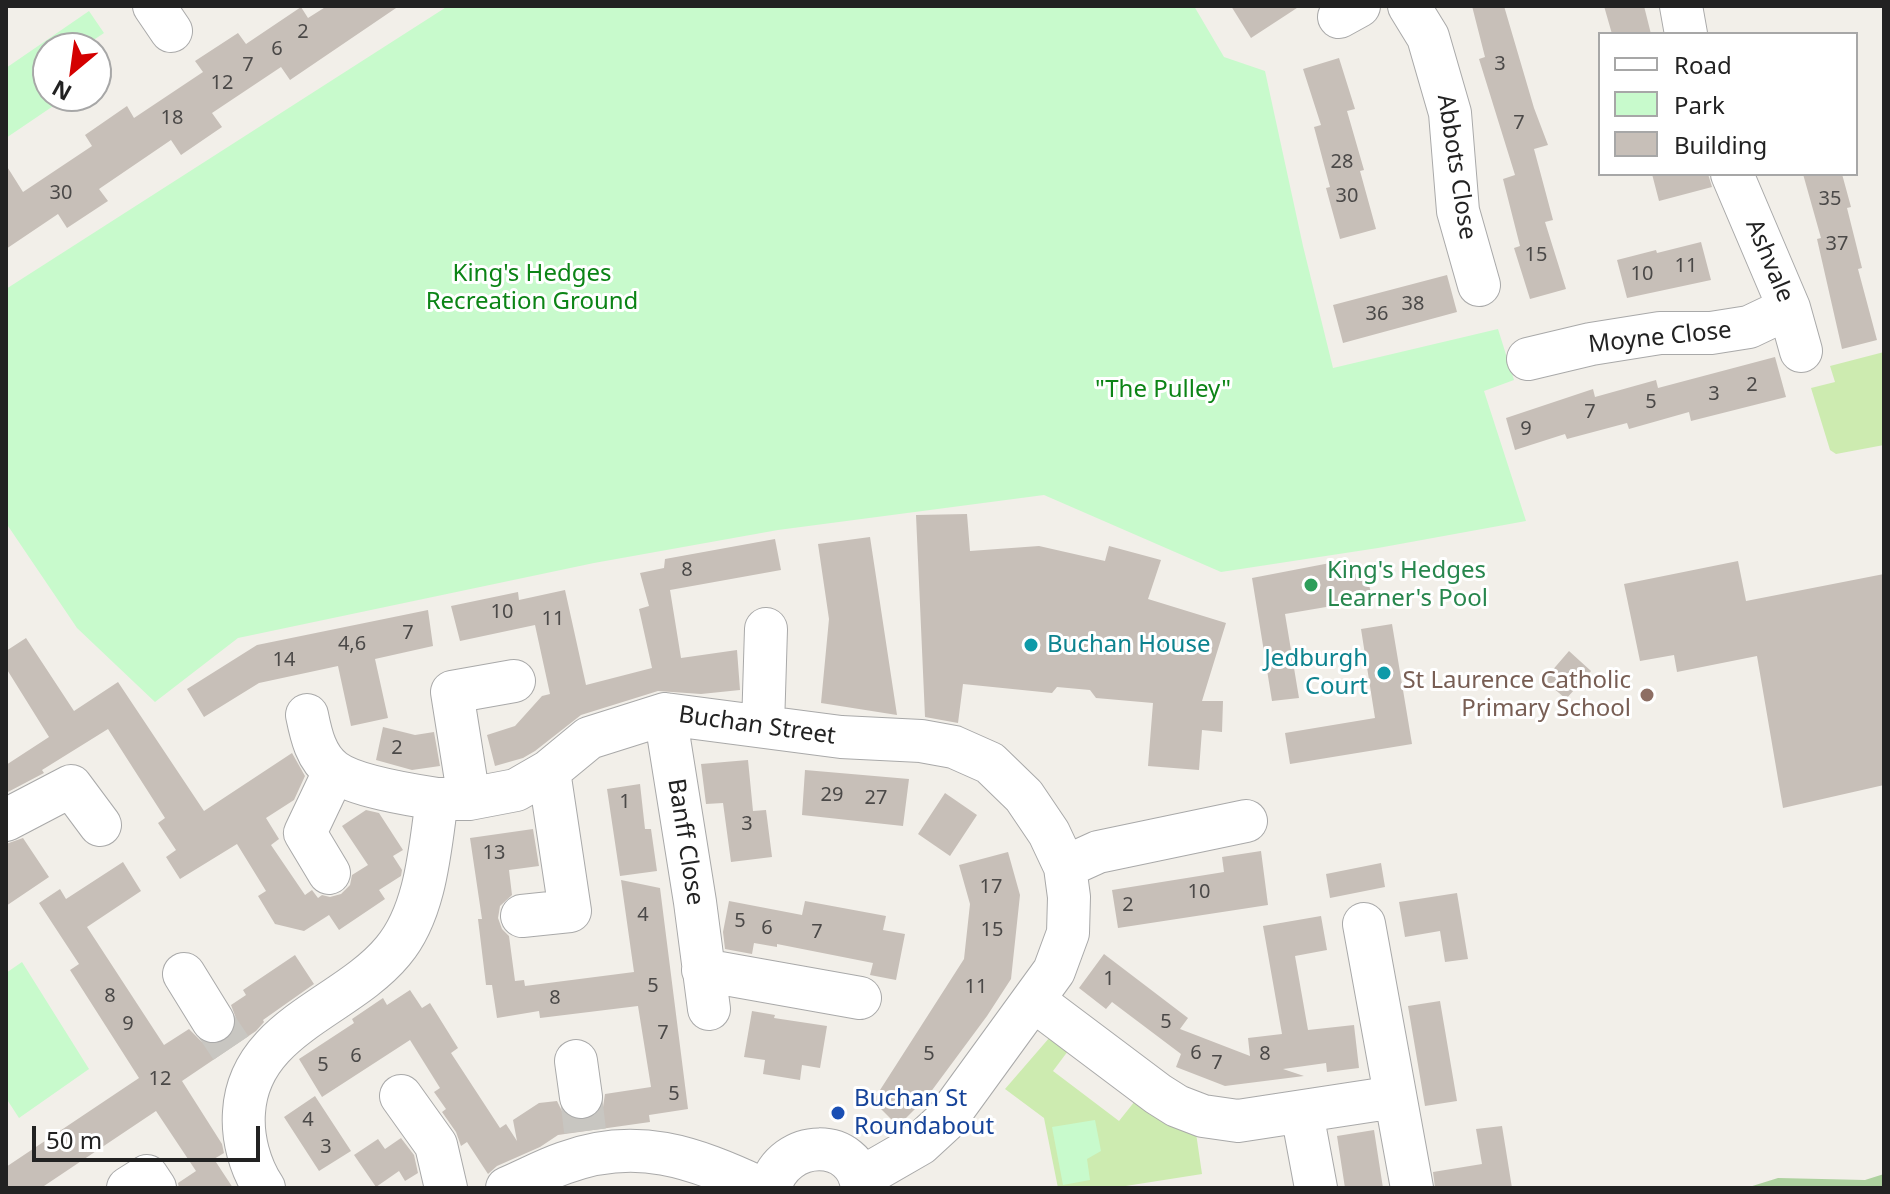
<!DOCTYPE html>
<html>
<head>
<meta charset="utf-8">
<style>
  body { margin:0 }
  #map { position:relative; width:1890px; height:1194px; overflow:hidden; background:#f2efe9; font-family:"Noto Sans",sans-serif }
  canvas { display:block }
  .frame { position:absolute; inset:0; border:8px solid #222; pointer-events:none }
  .legend { position:absolute; left:1598px; top:32px; width:260px; height:144px; box-sizing:border-box; background:#fff; border:2px solid #a7a7a7; margin:0; padding:10px 14px; list-style:none; font-size:24px; color:#222 }
  .legend li { display:flex; align-items:center; gap:16px; height:40px }
  .legend b { width:40px; border:2px solid #a7a7a7 }
  .north { position:absolute; left:32px; top:32px; width:80px; height:80px; box-sizing:border-box; background:#fff; border:2px solid #a7a7a7; border-radius:50%; rotate:209deg; font-size:22px; font-weight:700; line-height:32px; text-align:center; color:#222 }
  .north::after { content:''; display:block; margin:auto; width:28px; height:36px; background:#d40000; clip-path:polygon(50% 0,100% 100%,50% 72%,0 100%) }
  .scale { position:absolute; left:32px; top:1126px; width:228px; height:36px; box-sizing:border-box; border:4px solid #222; border-top:0; padding-left:10px; font-size:24px; line-height:28px; white-space:nowrap; color:#222; -webkit-text-stroke:6px #fff; paint-order:stroke }
</style>
</head>
<body>
<div id="map">
<canvas width="1890" height="1194"></canvas>
<div class="frame"></div>
<ul class="legend">
<li><b style="height:10px;background:#fff"></b>Road</li>
<li><b style="height:22px;background:#c8facc"></b>Park</li>
<li><b style="height:22px;background:#c7bfb8"></b>Building</li>
</ul>
<div class="north">N</div>
<div class="scale">50 m</div>
</div>
<script>
const context = document.querySelector('canvas').getContext('2d');
context.lineJoin = 'round';
function paint(path, color) { context.fillStyle = color; context.fill(path, 'evenodd'); }
function strokePath(path, color, width, dash) { context.strokeStyle = color; context.lineWidth = width; context.lineCap = dash ? 'butt' : 'round'; context.setLineDash(dash || []); context.stroke(path); }
function label(font, color, halo, rows, align = 'center') {
  context.font = font + ' "Noto Sans",sans-serif'; context.lineWidth = 6; context.setLineDash([]); context.textBaseline = 'middle'; context.strokeStyle = halo; context.fillStyle = color; for (const [text, x, y, turn = 0] of rows) {
    context.save(); context.translate(x, y); context.rotate((+turn || 0) * Math.PI / 180); context.textAlign = isNaN(turn) ? turn : align; if (halo) context.strokeText(text, 0, 0); context.fillText(text, 0, 0); context.restore();
  }
}
paint(new Path2D(`
  M1884,352V445L1836,454L1830,450L1811,388L1835,382L1830,366Z
  M1050,1037L1068,1051L1053,1071L1119,1121L1135,1101L1196,1133L1202,1174L1113,1188H1058L1044,1118L1005,1089Z`), '#cdebb0');
paint(new Path2D(`
  M1884,1174V1188H1746L1778,1178L1865,1180Z`), '#add19e');
paint(new Path2D(`
  M448,6H1194L1224,57L1265,71L1303,246L1333,368L1498,329L1514,380L1484,391L1526,521L1378,548L1221,572L1044,495L778,530L594,563L238,638L155,702L77,628L6,523V289Z
  M89,11L104,33L86,45L87,48H48V96H68L6,138V68Z
  M22,962L89,1069L19,1118L6,1098V973Z
  M1095,1120L1101,1151L1087,1159L1090,1180L1063,1185L1052,1127Z`), '#c8facc');
paint(new Path2D(`
  M327,6H399L290,80L281,67L212,113L222,127L181,155L171,140L99,189L108,201L67,228L58,214L6,249V165L23,192L92,146L85,135L127,106L134,118L203,72L195,61L238,33L246,44L301,7L308,18Z
  M1231,6H1300L1251,38Z
  M1472,6H1504L1534,108L1548,145L1534,149L1553,220L1545,222L1566,289L1530,299L1514,248L1520,246L1503,179L1515,175L1479,59L1485,57Z
  M1604,6H1644L1651,34H1612Z
  M1339,58L1355,109L1347,111L1364,170L1360,171L1376,229L1340,239L1326,188L1330,187L1314,127L1321,125L1303,69Z
  M1652,174H1708L1712,187L1659,201Z
  M1803,174H1842L1851,207L1847,208L1862,268L1858,269L1877,340L1842,349L1817,239L1821,238Z
  M1701,242L1711,280L1627,298L1617,260L1656,250L1657,253Z
  M1447,275L1457,312L1343,343L1333,305Z
  M1775,357L1786,397L1691,421L1689,412L1629,429L1627,423L1567,439L1565,434L1515,450L1506,418L1593,389L1595,397L1656,380L1658,388Z
  M967,514L970,551L1039,546L1105,561L1109,546L1161,560L1148,599L1226,623L1202,701H1223L1222,732L1202,730L1199,770L1148,766L1153,703L1096,698L1090,690L1057,687L1052,693L963,684L958,723L925,717L916,515Z
  M870,537L897,715L821,703L829,619L818,544Z
  M775,539L781,570L670,590L681,658L737,650L740,690L701,694L658,691L581,715L535,751L523,758L495,766L487,735L515,726L542,696L550,694L535,625L460,641L451,606L518,592L519,600L565,590L586,685L652,668L639,609L649,606L640,573L664,568L665,559Z
  M1738,561L1746,601L1884,574V785L1783,808L1757,656L1677,672L1674,655L1640,661L1624,584Z
  M1330,563L1333,578L1365,572L1373,599L1285,614L1299,698L1272,701L1252,578Z
  M428,610L433,646L375,659L388,718L351,726L338,666L259,683L204,717L187,689L257,645Z
  M1392,624L1412,744L1290,764L1285,733L1375,718L1361,629Z
  M26,638L74,711L118,682L204,811L292,753L305,776L294,800L266,818L279,839L271,845L305,895L312,890L318,898L322,895L330,897L341,894L350,885L352,875L368,865L342,826L366,810L379,813L403,850L393,856L402,870L401,876L379,890L385,899L339,930L329,915L304,931L275,924L258,896L266,891L237,844L180,879L166,857L176,850L158,823L165,818L108,729L42,770L44,773L6,793V765L49,737L6,668V651Z
  M1569,651L1591,671L1566,699L1544,680Z
  M383,727L415,735L434,732L440,766L412,770L376,760Z
  M748,760L753,811L766,810L772,857L731,862L723,803L706,804L701,764Z
  M805,770L909,779L903,826L802,815Z
  M640,784L645,829H651L657,871L620,876L607,789Z
  M945,793L977,815L950,856L918,834Z
  M533,829L539,866L509,870L512,895L500,906L498,918L502,929L509,936L515,981L524,980L525,986L634,972L621,880L660,888L688,1109L649,1115L650,1122L558,1135L540,1147L497,1166L488,1174L467,1142L461,1146L456,1132L442,1112L446,1109L434,1092L440,1088L410,1040L322,1097L299,1059L354,1023L352,1019L383,998L387,1005L410,990L422,1008L430,1003L458,1048L451,1053L500,1128L506,1124L517,1141L513,1120L539,1103L557,1101L562,1111L571,1119L585,1121L596,1115L603,1107L605,1094L651,1087L638,1006L540,1018L539,1011L497,1018L492,985H486L478,919H482L470,838Z
  M23,838L49,877L6,906V844Z
  M1261,851L1268,905L1118,928L1112,890L1224,872L1222,857Z
  M1008,852L1020,895L1011,979L987,1016L927,1097L898,1126L873,1101L964,959L970,904L959,865Z
  M123,862L141,891L87,927L164,1045L189,1029L202,1042L214,1045L226,1041L234,1032L237,1021L231,1005L246,995L243,990L295,955L314,984L263,1020L264,1022L256,1031L182,1081L222,1144L224,1153L214,1159L233,1188H179L178,1183L196,1171L156,1111L41,1188H6V1167L139,1078L70,970L79,964L39,903L60,889L66,899Z
  M1381,863L1385,887L1330,898L1326,874Z
  M1457,893L1468,959L1445,962L1440,931L1405,937L1399,902Z
  M729,901L802,915L805,901L886,916L883,930L905,934L896,980L870,975L873,963L777,944V947L754,943L752,954L725,949L723,932Z
  M1321,916L1327,950L1295,956L1308,1030L1354,1025L1359,1068L1327,1072L1326,1063L1283,1069L1304,1076L1225,1086L1176,1067L1181,1054L1112,1002L1106,1009L1079,988L1104,954L1188,1018L1180,1029L1250,1056L1248,1038L1282,1034L1263,926Z
  M1440,1001L1457,1101L1425,1106L1408,1006Z
  M752,1011L775,1015L774,1018L827,1026L820,1068L802,1065L800,1080L763,1074L765,1060L744,1057Z
  M315,1096L351,1151L319,1171L284,1117Z
  M1502,1126L1512,1188H1435L1433,1172L1482,1164L1476,1129Z
  M1374,1130L1383,1188H1345L1337,1136Z
  M401,1138L414,1155L418,1173L405,1181L399,1171L376,1187L354,1155L378,1139L385,1149Z`), '#c7bfb8');
strokePath(new Path2D(`
  M213,1021L231,1048
  M581,1097L585,1131`), '#c8c6c1', 42, [42, 21]);
const minor = new Path2D(`
  M154,6L171,31
  M1409,6L1428,37L1450,113L1458,211L1479,285
  M1681,6L1686,34
  M1339,17L1359,6
  M1732,174L1789,308L1801,351
  M1528,359L1591,344L1660,333H1711L1749,327L1789,308
  M665,714L695,902L709,1009
  M307,715C311,735 316,758 334,771C354,786 411,795 437,799
  M763,726L766,629
  M469,799L452,692L514,681
  M6,820L71,786L100,825
  M1065,867L1098,852L1246,821
  M329,873L305,833L334,772
  M522,916L570,911L549,771
  M1364,924L1412,1188
  M703,970L860,998
  M184,974L213,1021
  M1033,1000L1158,1094L1177,1106L1203,1116L1238,1121L1395,1097
  M576,1061L581,1097
  M401,1096L436,1145L446,1188
  M1302,1113L1316,1188
  M128,1188L147,1176L155,1188
  M264,1188C250,1167 242,1138 244,1112C249,1027 346,1008 393,951C426,912 430,849 437,799H469L516,790L549,771L589,738L665,714L841,737L921,741L954,747L990,763L1024,796L1049,833L1065,867L1069,897L1068,933L1054,971L945,1121L920,1144L861,1178
  M507,1188C526,1180 544,1170 564,1163C636,1136 693,1157 760,1188
  M770,1188C783,1137 857,1136 862,1188`);
strokePath(minor, '#a9a9a9', 44);
strokePath(minor, '#fff', 42);
for (const [x, y, r, color] of [
  [1311,585,8,"#2e9e5b"],
  [1031,645,8,"#0f9aa8"],
  [1384,673,8,"#0f9aa8"],
  [1647,695,8,"#8d6e63"],
  [838,1113,8,"#1a4fb4"]
]) { const dot = new Path2D(); dot.arc(x, y, r, 0, 2 * Math.PI); context.fillStyle = color; context.fill(dot); strokePath(dot, '#fff', 3); }
label('20px', '#4b4948', null, [
  ["2",303,32],
  ["6",277,49],
  ["3",1500,64],
  ["7",248,65],
  ["12",222,83],
  ["18",172,118],
  ["7",1519,123],
  ["28",1342,162],
  ["30",61,193],
  ["30",1347,196],
  ["35",1830,199],
  ["37",1837,244],
  ["15",1536,255],
  ["11",1686,266],
  ["10",1642,274],
  ["38",1413,304],
  ["36",1377,314],
  ["2",1752,385],
  ["3",1714,394],
  ["5",1651,402],
  ["7",1590,412],
  ["9",1526,429],
  ["8",687,570],
  ["10",502,612],
  ["11",553,619],
  ["7",408,633],
  ["4,6",352,644],
  ["14",284,660],
  ["2",397,748],
  ["29",832,795],
  ["27",876,798],
  ["1",625,802],
  ["3",747,824],
  ["13",494,853],
  ["17",991,887],
  ["10",1199,892],
  ["2",1128,905],
  ["4",643,915],
  ["5",740,921],
  ["6",767,928],
  ["15",992,930],
  ["7",817,932],
  ["1",1109,979],
  ["5",653,986],
  ["11",976,987],
  ["8",110,996],
  ["8",555,998],
  ["5",1166,1022],
  ["9",128,1024],
  ["7",663,1033],
  ["6",1196,1053],
  ["5",929,1054],
  ["8",1265,1054],
  ["6",356,1056],
  ["7",1217,1063],
  ["5",323,1065],
  ["12",160,1079],
  ["5",674,1094],
  ["4",308,1120],
  ["3",326,1147]
]);
label('24px', '#222', '#fff', [
  ["Abbots Close",1456,167,81],
  ["Ashvale",1769,261,67],
  ["Moyne Close",1660,338,-6],
  ["Buchan Street",757,726,8],
  ["Banff Close",685,842,81]
]);
label('24px', '#0c8416', '#fff', [
  ["King's Hedges",532,274],
  ["Recreation Ground",532,302],
  ["\"The Pulley\"",1163,390]
]);
label('24px', '#27864d', '#fff', [
  ["King's Hedges",1327,571],
  ["Learner's Pool",1327,599]
], 'left');
label('24px', '#0d838f', '#fff', [
  ["Buchan House",1047,645],
  ["Jedburgh",1368,659,"right"],
  ["Court",1368,687,"right"]
], 'left');
label('24px', '#785e54', '#fff', [
  ["St Laurence Catholic",1631,681],
  ["Primary School",1631,709]
], 'right');
label('24px', '#164399', '#fff', [
  ["Buchan St",854,1099],
  ["Roundabout",854,1127]
], 'left');
</script>
</body>
</html>
